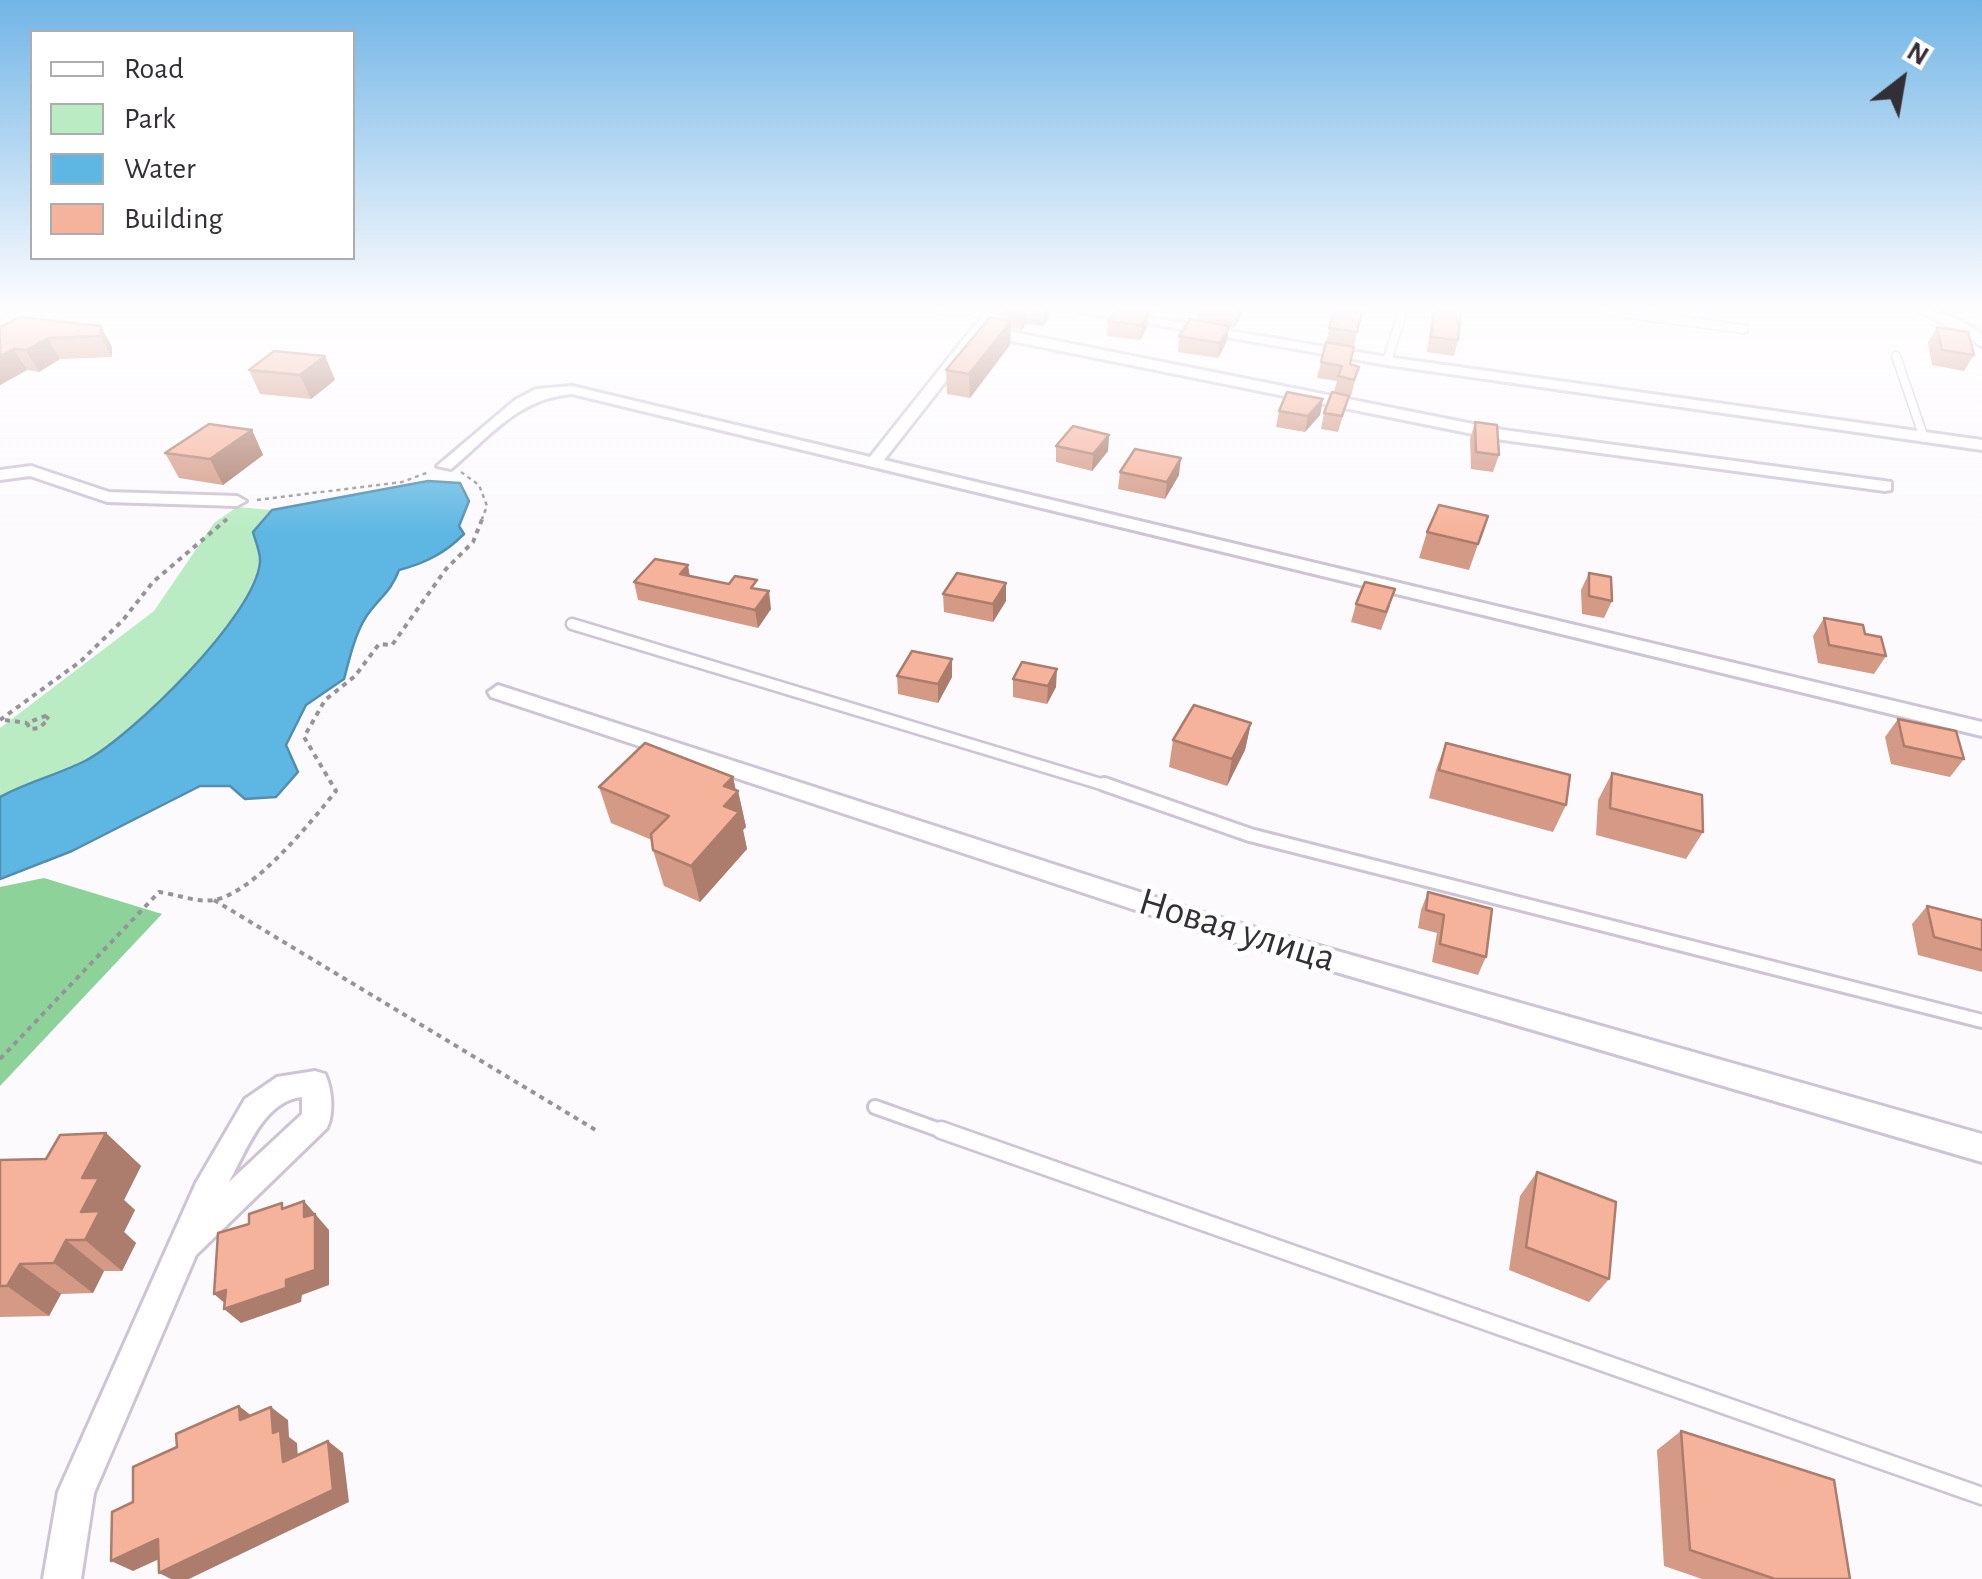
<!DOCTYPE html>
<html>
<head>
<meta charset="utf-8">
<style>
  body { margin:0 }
  #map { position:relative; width:1982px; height:1579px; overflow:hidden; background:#fcfafd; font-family:"Alegreya Sans",sans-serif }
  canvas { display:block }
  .legend { position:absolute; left:30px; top:30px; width:325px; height:230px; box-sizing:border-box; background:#fff; border:2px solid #adacaf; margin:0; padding:12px 18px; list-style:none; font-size:30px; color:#332f36 }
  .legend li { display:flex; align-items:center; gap:20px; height:50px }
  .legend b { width:50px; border:2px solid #adacaf }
  .north { position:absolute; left:1852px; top:30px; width:100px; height:100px; -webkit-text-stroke:8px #fff; paint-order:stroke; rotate:31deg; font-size:28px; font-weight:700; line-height:40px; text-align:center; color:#332f36 }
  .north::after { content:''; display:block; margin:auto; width:35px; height:45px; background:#332f36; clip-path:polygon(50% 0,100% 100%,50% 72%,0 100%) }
</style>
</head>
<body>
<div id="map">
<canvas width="1982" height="1579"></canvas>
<ul class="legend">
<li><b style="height:12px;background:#fff"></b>Road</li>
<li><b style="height:28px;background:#b9ecc2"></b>Park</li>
<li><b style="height:28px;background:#5eb7e3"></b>Water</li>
<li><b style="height:28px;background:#f6b39c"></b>Building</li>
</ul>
<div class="north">N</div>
</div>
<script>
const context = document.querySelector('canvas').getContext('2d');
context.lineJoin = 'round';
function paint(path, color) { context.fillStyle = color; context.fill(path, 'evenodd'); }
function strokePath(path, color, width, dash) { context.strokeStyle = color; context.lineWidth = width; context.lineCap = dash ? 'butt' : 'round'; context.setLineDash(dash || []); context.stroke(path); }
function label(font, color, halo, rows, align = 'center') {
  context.font = font + ' "Alegreya Sans",sans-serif'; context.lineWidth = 10; context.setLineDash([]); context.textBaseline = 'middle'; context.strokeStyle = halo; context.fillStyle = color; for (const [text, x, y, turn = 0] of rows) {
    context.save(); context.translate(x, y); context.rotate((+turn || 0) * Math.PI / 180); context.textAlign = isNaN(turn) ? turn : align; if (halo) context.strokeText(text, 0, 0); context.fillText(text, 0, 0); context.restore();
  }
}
paint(new Path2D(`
  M237,507L272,510L254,532C255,540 261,553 260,562C256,615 131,737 85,761C57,775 27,782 0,797V728L154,611L214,523Z`), '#b9ecc2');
paint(new Path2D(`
  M44,878L162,914L0,1086V887Z`), '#8cd299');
const water = new Path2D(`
  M428,481L460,483L469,501L459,526L464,534C445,553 426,563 399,570C392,589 383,595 371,610C356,628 350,657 344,679L306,705L286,745L298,772L276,797L245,799L230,786H200L72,851L0,879V797C27,782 57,775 85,761C131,737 256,615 260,562C261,553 255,540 253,532L272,510Z`);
paint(water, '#5eb7e3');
strokePath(water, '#518eaf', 2.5);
const laneFar3 = new Path2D(`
  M942,311H966
  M1607,311L1744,329
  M1896,356L1924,438
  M1387,361L1403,311`);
const laneFar2 = new Path2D(`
  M572,624L1111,787`);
const laneFar1 = new Path2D(`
  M1104,784L1250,835L1982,1021
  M875,1107L948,1133`);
const lane = new Path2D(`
  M941,1130L1982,1496`);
const street = new Path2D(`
  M986,311H1000L987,327L1503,430L1891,482V490L1885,491L1503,440L982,335L884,460L1982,722V736L572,394C519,398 490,436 451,469L437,466L515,400L536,389L572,386L870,457Z
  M1077,311H1109L1387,357L1982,440V450L1387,365Z
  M1919,311C1942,311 1965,320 1982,335V347L1963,333Z
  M31,466L109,492L237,496L246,501L237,506L107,502L30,476L0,480V470Z
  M498,685L1217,917L1982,1134V1162L1217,937L491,697L488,692Z
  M315,1071L325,1074C332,1089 334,1113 327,1128L196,1255L94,1493L81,1579H43L58,1492L196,1183L245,1099L277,1077ZM302,1097V1114L229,1182C246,1152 263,1101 302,1097Z`);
const secondary = new Path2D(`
  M16,311H39L0,331V319Z`);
strokePath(laneFar3, '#cec4d6', 11);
strokePath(laneFar2, '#cec4d6', 15);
strokePath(laneFar1, '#cec4d6', 18);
strokePath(lane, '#cec4d6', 21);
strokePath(street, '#cec4d6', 6);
strokePath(secondary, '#cec4d6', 5);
strokePath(new Path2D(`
  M461,472L479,485L487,506L482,519
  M257,500L402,482L429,472`), '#979499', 2.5, [4, 4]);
strokePath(new Path2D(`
  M45,716L49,719L39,728L30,729L27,723Z
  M0,720L81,661L123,620L153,582L227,519
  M5,720L27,723
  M214,900L599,1132
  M0,1059L159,892C175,894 198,903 214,900C254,893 311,822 336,791L304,737L325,700L355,676L379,644L392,645L446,569L473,542L483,517`), '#979499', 4, [5, 5]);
strokePath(laneFar3, '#fff', 8);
strokePath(laneFar2, '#fff', 10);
strokePath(laneFar1, '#fff', 12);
strokePath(lane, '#fff', 16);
paint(street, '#fff');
paint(secondary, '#fff');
paint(new Path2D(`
  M1001,311H1053L1043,326L1026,324L1022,330L1011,328L1010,345L970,398L947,394L946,370L1001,319Z
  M1115,311H1155L1154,315L1148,314L1147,327L1140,340L1107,336L1108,321Z
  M1197,311H1244L1234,328L1229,327L1227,341L1218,358L1178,352L1179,336L1196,320Z
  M1334,311H1362L1350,364L1359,367L1351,396L1334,392L1337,381L1317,378Z
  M1432,311H1461L1458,340L1454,356L1427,352Z
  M101,326L112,347V357L60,359L39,372L27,370L0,385V327Z
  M1937,327L1974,355L1964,371L1932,365L1928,342Z
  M325,356L335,380L311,399L260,394L249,370Z
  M1349,396L1338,432L1321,429L1324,413Z
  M1323,399L1320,415L1305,432L1276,427L1279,411Z
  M1475,422L1499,455L1493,472L1471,469L1470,439Z
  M252,430L263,455L223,485L179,478L165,453Z
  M1109,435L1108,451L1092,471L1056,462V446Z
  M1120,472L1179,475L1165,499L1118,489Z
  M1488,516L1469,570L1419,558L1427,532Z
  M1589,573L1612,601L1604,618L1582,614L1581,590Z
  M690,576L771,609L758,628L638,600L634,582Z
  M943,594L1006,601L993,622L944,612Z
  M1356,604L1390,606L1381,630L1351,622Z
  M1824,618L1865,634L1886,656L1874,674L1818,663L1813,636Z
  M897,676L952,677L938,703L898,694Z
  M1013,679L1056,687L1047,704L1013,697Z
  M1898,719L1964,759L1950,777L1891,764L1885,737Z
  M1251,723L1245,750L1227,786L1169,767L1173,740Z
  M1446,743L1566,805L1553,832L1429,798L1436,770Z
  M1612,773L1703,832L1686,859L1596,835L1598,800Z
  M733,777L736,790L738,791L746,827L743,830L747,849L700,902L664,886L653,850L652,840L611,823L599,787Z
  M1428,892L1486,957L1478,975L1432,962L1437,933L1418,928L1421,910Z
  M1927,906L1982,920V972L1918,955L1912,924Z
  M106,1133L141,1166L124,1200L135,1210L124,1232L136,1243L122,1271H104L93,1293L61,1294L49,1316L0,1317V1160L46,1159Z
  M1537,1172L1609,1279L1589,1302L1509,1270L1520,1196Z
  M1681,1431L1850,1579H1702L1664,1566L1657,1450Z`), '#d49a86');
paint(new Path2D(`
  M1025,311H1027L1026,324L1022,330V315Z
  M1044,311H1053L1043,326Z
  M1237,311H1244L1234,328L1237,313Z
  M1149,312L1147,327L1140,340L1142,325Z
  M1011,321L1010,345L970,398L969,374Z
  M101,326L112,347V357L100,336Z
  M1229,326L1227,341L1218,358L1220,343Z
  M48,338L60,359L39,372L26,350Z
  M14,349L27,370L0,385V356Z
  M325,356L335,380L311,399L300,375Z
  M1323,399L1320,415L1305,432L1308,416Z
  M252,430L263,455L223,485L210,459Z
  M1109,435L1108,451L1092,471L1093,454Z
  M1181,458L1179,475L1165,499L1167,482Z
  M688,565L691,583L680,574Z
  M1006,583V601L993,622V604Z
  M769,591L771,609L758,628L755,610Z
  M952,659V677L938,703V684Z
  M1057,669L1056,687L1047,704L1048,686Z
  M1251,723L1245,750L1227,786L1232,759Z
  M733,777L736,793L738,791L746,827L743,830L747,849L700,902L691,866L724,806V786Z
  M106,1133L141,1166L124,1200L135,1210L124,1232L136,1243L122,1271L85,1240L81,1212L82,1178Z
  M304,1201L329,1230V1285L302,1295L301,1302L241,1323L224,1309L229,1307L214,1294L226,1290L286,1280L304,1217Z
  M66,1240L104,1271L93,1293L54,1263Z
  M20,1264L61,1294L49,1316L7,1286Z
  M239,1406L257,1420H240Z
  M271,1407L288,1420L289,1437L297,1443L299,1474L283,1462L273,1433Z
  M328,1441L343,1453L349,1502L189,1579H171L159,1573Z
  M158,1539L179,1550L133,1571L111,1561Z`), '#ac7d6d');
const building = new Path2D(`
  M1003,311H1025L1022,315Z
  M1115,311H1145L1149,312L1142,325L1108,321Z
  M1334,311H1362L1357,332L1329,328Z
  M1434,311H1461L1458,340L1431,337Z
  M21,317L101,326L100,336L48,338L26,350L14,349L0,356V327Z
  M990,317L1011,321L969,374L946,370Z
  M1190,319L1229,326L1220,343L1179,336Z
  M1937,327L1968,332L1974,355L1942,350Z
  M1326,342L1354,347L1350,364L1359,367L1354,380L1338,376L1342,366L1321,362Z
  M274,351L325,356L300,375L249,370Z
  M1287,392L1323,399L1308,416L1279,411Z
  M1332,392L1349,396L1342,416L1324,413Z
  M1475,422L1497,425L1499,455L1476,452Z
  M209,424L252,430L210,459L165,453Z
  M1073,426L1109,435L1093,454L1056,446Z
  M1135,449L1181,458L1167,482L1120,472Z
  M1439,505L1488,516L1478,544L1427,532Z
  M655,559L688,565L680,574L729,584L735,576L757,580L751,588L769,591L755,610L634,582Z
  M957,573L1006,583L993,604L943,594Z
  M1589,573L1611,577L1612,601L1589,596Z
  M1365,582L1395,589L1386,612L1356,604Z
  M1824,618L1863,625L1865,634L1881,637L1886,656L1829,645Z
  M912,651L952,659L938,684L897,676Z
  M1022,662L1057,669L1048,686L1013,679Z
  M1194,705L1251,723L1232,759L1173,740Z
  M1898,719L1956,731L1964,759L1904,746Z
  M645,743L733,777L724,786L738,791L724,806L739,812L691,866L653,850L651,834L669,816L599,787Z
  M1446,743L1570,775L1566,805L1439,770Z
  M1612,773L1702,795L1703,832L1610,808Z
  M1428,892L1492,909L1486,957L1440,944L1444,915L1426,910Z
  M1927,906L1982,920V950L1934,937Z
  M106,1133L82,1178H99L81,1212L100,1211L85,1240H66L54,1263L20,1264L7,1286H0V1160L46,1159L60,1135Z
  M1537,1172L1616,1202L1609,1279L1526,1247Z
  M304,1201V1217L315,1214V1270L286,1280V1288L224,1309L226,1290L214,1294L218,1233L249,1224V1214L282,1203V1209Z
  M239,1406L240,1420L271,1407L273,1433L280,1430L283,1462L328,1441L333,1490L159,1573L158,1539L111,1561L112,1512L133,1502V1467L177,1447L176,1434Z
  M1681,1431L1834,1480L1850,1579H1775L1690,1550Z`);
paint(building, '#f6b39c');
strokePath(building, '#ac7d6d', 2.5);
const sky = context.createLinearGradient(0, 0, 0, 532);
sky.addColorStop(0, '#71b5e6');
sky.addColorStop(0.58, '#fefdfe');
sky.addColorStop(1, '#fefdfe00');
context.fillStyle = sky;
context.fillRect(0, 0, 1982, 532);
label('40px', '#332f36', '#fff', [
  ["Новая улица",1237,930,17]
]);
</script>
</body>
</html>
